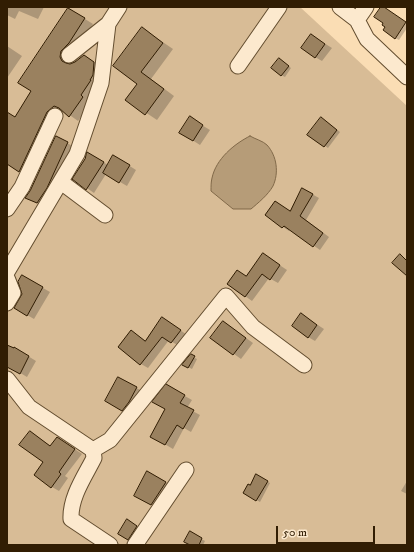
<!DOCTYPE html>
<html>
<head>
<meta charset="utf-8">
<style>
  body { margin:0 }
  #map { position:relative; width:414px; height:552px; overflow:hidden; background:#faddb4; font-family:"IM FELL DW Pica",serif }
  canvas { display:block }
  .frame { position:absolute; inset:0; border:8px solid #311d03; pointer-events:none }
  .scale { position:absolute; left:276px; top:526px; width:99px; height:18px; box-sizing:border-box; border:2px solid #311d03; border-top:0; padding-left:5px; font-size:12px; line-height:14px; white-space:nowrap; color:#311d03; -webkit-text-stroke:3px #fce9ce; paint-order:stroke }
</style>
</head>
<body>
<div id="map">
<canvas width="414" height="552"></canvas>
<div class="frame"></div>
<div class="scale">50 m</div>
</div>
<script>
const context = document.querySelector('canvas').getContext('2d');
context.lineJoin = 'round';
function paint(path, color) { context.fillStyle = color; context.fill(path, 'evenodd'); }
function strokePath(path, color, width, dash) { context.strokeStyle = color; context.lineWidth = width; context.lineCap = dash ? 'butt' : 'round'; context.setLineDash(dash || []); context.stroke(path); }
paint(new Path2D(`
  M7,7H300L407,106V545H7Z`), '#d8bc96');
const water = new Path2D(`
  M250,136C255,139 263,141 267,145C277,156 279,173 273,186C268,195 258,203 251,209H233L211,191C211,186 211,182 212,178C216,159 234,144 250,136Z`);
paint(water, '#b69c78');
strokePath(water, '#816949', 1);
paint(new Path2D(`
  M7,7H44L38,19L19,11L15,19L7,15Z
  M382,7L407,23V28L399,40L395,38L386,27Z
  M77,14L93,24L78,48L70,56L69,62L70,65L75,63L84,56L103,68L91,103L78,121L64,111L59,113L28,176L7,163V113L15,118Z
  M142,28L173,49L151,79L174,96L157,120L127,100L138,84Z
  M311,35L332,48L322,61L315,57Z
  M7,46L22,56L7,78Z
  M282,61L291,68L285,77L281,75Z
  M190,118L210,130L200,145L181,133Z
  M324,120L340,132L328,148L309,135Z
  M67,143L78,149L48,209L27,198Z
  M88,153L108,165L114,156L136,170L127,186L106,174L94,193L74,179Z
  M303,189L319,198L306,220L329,237L320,250L290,229L289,231L283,227Z
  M263,254L287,270L278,283L269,278L252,301L245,296L246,277Z
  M22,276L50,292L34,319L15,308L23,294Z
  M301,314L324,329L315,341L308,337Z
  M169,322L187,335L179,346L169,340L148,368L141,364L131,331L146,341Z
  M224,322L253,343L241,359L212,338Z
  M7,346L15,348L36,361L27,377L7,365Z
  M191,356L197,359L192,369L184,365Z
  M119,379L144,392L130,414L106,401Z
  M167,386L192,400L187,408L200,415L191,432L184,428L173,449L151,436L167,408Z
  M30,432L51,446L64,442L82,454L65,476L68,478L59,491L52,487L44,462Z
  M148,473L172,486L158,508L136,495Z
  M256,476L270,483L260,502L244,493L250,486Z
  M407,481V494L401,491Z
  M128,521L144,530L135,543L120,533Z
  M191,533L205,541L203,545H192Z`), '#0003');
const building = new Path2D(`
  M381,7H384L406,22L395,39L383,30L385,27L382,25L383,23L374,17Z
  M68,8L85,18L69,43L61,51L60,57L62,61L66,63L70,64L75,62L84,55L94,62L93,75L90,80H91L81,95L83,97L69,117L59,108L54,106L47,112L19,172L7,164V112L15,117L31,91L18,83Z
  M142,27L163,43L141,72L164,89L145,115L125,100L137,84L113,66Z
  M311,34L325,44L315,58L301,48Z
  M279,58L289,66L281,76L271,68Z
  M190,116L203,125L193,141L179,133Z
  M321,117L337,130L324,147L307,135Z
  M56,136L68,142L47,188L37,203L25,198L30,191Z
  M87,152L104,162L86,190L72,179L85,159Z
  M113,155L130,165L119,183L103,173Z
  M302,188L313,194L300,216L323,233L313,247L284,226L282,228L265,215L275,201L290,211Z
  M263,253L280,265L270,280L262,274L245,297L227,284L237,270L246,276Z
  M400,254L407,261V276L392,263Z
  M22,275L43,287L27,316L14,308L22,294L18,282Z
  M301,313L317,325L308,338L292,326Z
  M162,317L181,330L171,343L162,337L140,365L118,347L131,330L145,341Z
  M223,321L246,338L233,355L210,338Z
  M7,345L14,348V347L29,356L20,374L7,367Z
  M191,354L195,356L188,368L182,365Z
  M118,377L137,387L129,402L122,411L105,401Z
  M166,384L185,395L180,403L194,410L183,429L177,425L165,445L150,437L165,409L152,402Z
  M30,431L50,446L57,437L75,449L59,472L61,474L51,488L34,475L43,462L19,445Z
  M147,471L166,482L151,505L134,496Z
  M256,474L268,481L256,501L243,493L248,484L250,485Z
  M127,519L137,526L128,540L118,534Z
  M190,531L202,538L199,545H190L184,542Z`);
paint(building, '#9a815f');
strokePath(building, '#311d03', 1);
const street = new Path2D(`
  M340,7L357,20L367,39L407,77
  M357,20L366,7
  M69,55L108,24L119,7
  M238,66L279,7
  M61,182L105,215
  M7,209L22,187L55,116
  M7,272L77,154L101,83L108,24
  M7,278L13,293L7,303
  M7,379L29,407L93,450L94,458C85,476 70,497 71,519L110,545
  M93,450L110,440L226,296L253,327L304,365
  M135,545L186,470`);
strokePath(street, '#634d2f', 17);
strokePath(street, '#fce9ce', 15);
</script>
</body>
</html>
